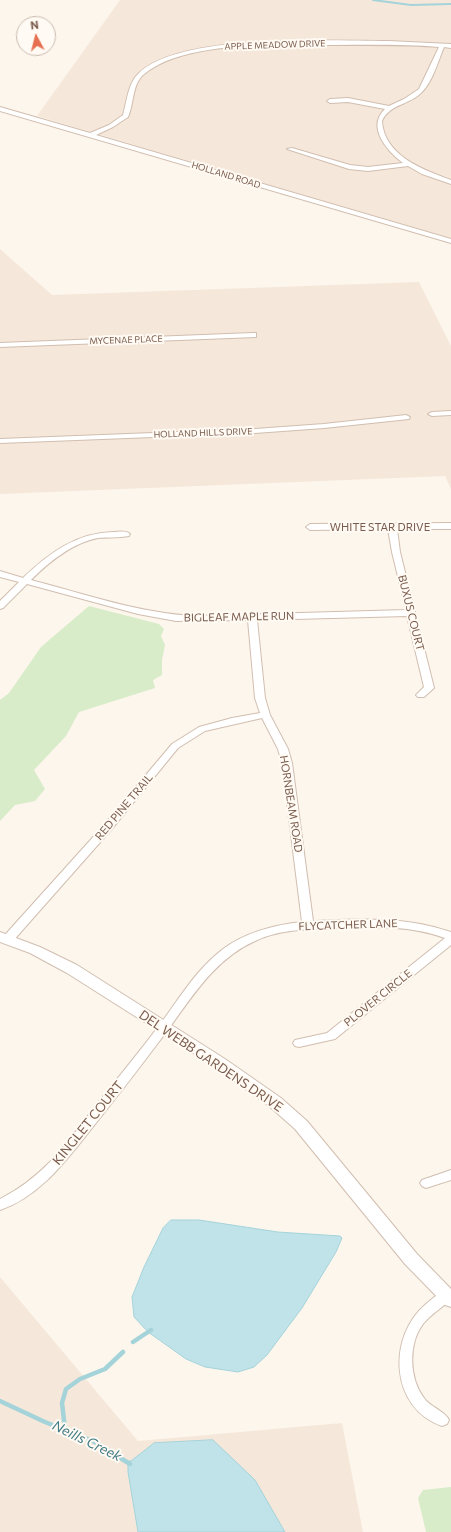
<!DOCTYPE html>
<html>
<head>
<meta charset="utf-8">
<style>
  body { margin:0 }
  #map { position:relative; width:451px; height:1532px; overflow:hidden; background:#fdf6ec; font-family:Commissioner,sans-serif }
  canvas { display:block }
  .north { position:absolute; left:16px; top:16px; width:40px; height:40px; box-sizing:border-box; background:#fffaf3; border:1px solid #cabbb1; border-radius:50%; rotate:353deg; font-size:11px; font-weight:700; line-height:16px; text-align:center; color:#7a5c4d }
  .north::after { content:''; display:block; margin:auto; width:14px; height:18px; background:#e76f51; clip-path:polygon(50% 0,100% 100%,50% 72%,0 100%) }
</style>
</head>
<body>
<div id="map">
<canvas width="451" height="1532"></canvas>
<div class="north">N</div>
</div>
<script>
const context = document.querySelector('canvas').getContext('2d');
context.lineJoin = 'round';
function paint(path, color) { context.fillStyle = color; context.fill(path, 'evenodd'); }
function strokePath(path, color, width, dash) { context.strokeStyle = color; context.lineWidth = width; context.lineCap = dash ? 'butt' : 'round'; context.setLineDash(dash || []); context.stroke(path); }
function label(font, color, halo, rows, align = 'center') {
  context.font = font + ' Commissioner,sans-serif'; context.lineWidth = 4; context.setLineDash([]); context.textBaseline = 'middle'; context.strokeStyle = halo; context.fillStyle = color; for (const [text, x, y, turn = 0] of rows) {
    context.save(); context.translate(x, y); context.rotate((+turn || 0) * Math.PI / 180); context.textAlign = isNaN(turn) ? turn : align; if (halo) context.strokeText(text, 0, 0); context.fillText(text, 0, 0); context.restore();
  }
}
paint(new Path2D(`
  M120,0H451V239L37,116Z
  M0,249L52,295L419,282L451,346V489L445,476L0,494Z
  M0,1277L138,1441L342,1423L363,1532H0Z`), '#f5e8da');
paint(new Path2D(`
  M89,606L159,624L164,629L161,636L165,645L162,660V675L153,680L155,688L79,712L66,736L34,770L45,789L35,801L15,805L0,821V700L9,693L41,647Z
  M451,1487V1532H426L418,1498L423,1490Z`), '#d8ecc9');
const water = new Path2D(`
  M171,1220H199L278,1232L340,1236L342,1238L336,1252L302,1308L267,1355L254,1367L238,1372L205,1367L186,1359L148,1332L134,1317L132,1297L144,1267L163,1228Z
  M213,1440L255,1480L285,1532H138L128,1472V1461H131L154,1443Z`);
paint(water, '#bfe3e8');
strokePath(water, '#a5d3da', 1);
strokePath(new Path2D(`
  M373,0L411,5L451,4`), '#a5d3da', 2);
strokePath(new Path2D(`
  M133,1342L151,1330
  M0,1401L45,1422L93,1441L130,1464
  M65,1429L62,1403L66,1389L80,1379L105,1369L123,1352`), '#a5d3da', 4.5);
const minor = new Path2D(`
  M388,41L451,44V48L444,47C438,61 433,81 422,92C410,105 389,104 382,121C384,156 424,170 451,180V184L422,174L408,166L368,171L349,169L287,149L292,148L350,165L368,167L403,163C387,151 366,127 385,109L348,102L330,103L327,101L330,99L348,98L389,106L404,99L419,89L439,47C404,44 368,45 332,45C281,45 183,40 143,75C132,85 134,104 128,117L113,127L96,135L451,239V243L0,111V107L90,133L109,125L123,115C127,101 128,83 139,73C181,33 329,41 388,41Z
  M253,333H256V337L0,347V343Z
  M451,411V415L432,416L428,414L432,412Z
  M406,415L410,417L409,419L324,428L255,433L0,443V439L255,429L324,424Z
  M451,523V529H397L400,552L434,688L424,697H418L416,695L424,687L407,616L257,620L265,698L270,715L288,749L292,763L313,921C360,919 406,916 451,932V945L335,1039L299,1047L295,1046L293,1043L295,1040L327,1033L445,938C409,925 375,927 338,928C310,929 280,929 255,941C210,961 187,1006 158,1043C134,1075 109,1107 84,1138C61,1167 36,1198 0,1210V1199C47,1175 69,1140 100,1100C122,1073 144,1046 164,1019C182,994 198,968 223,949C246,932 274,925 302,922L282,763L278,749L262,718L205,731L178,748L111,830L12,942H4L2,939L4,936L103,826L172,744L199,727L232,718L260,713L255,698L248,620L176,621L138,614L27,584L3,608L0,609V601L19,582L0,577V571L23,578C49,553 76,533 113,532C118,532 126,530 130,534L129,536C119,538 108,537 98,538C72,543 49,562 31,580C85,594 139,613 194,616L406,610L392,552L388,529L310,530L306,527L310,524Z
  M451,1170V1180L426,1188L422,1186L420,1183L422,1180Z
  M446,1291L451,1292V1299C442,1308 431,1314 423,1324C408,1344 409,1378 424,1398C430,1407 445,1411 449,1420L447,1424L442,1426C390,1408 387,1337 426,1304C432,1299 438,1293 446,1291Z`);
const tertiary = new Path2D(`
  M0,932L40,947L77,965L225,1059L281,1098L307,1121L417,1254L451,1289V1307L445,1305L405,1264L295,1129L269,1106L215,1067L67,973L30,953L0,942Z`);
strokePath(minor, '#d1beb0', 2);
strokePath(tertiary, '#d1beb0', 2);
paint(minor, '#fff');
paint(tertiary, '#fff');
label('9px', '#7a5c4d', '#fffaf3', [
  ["APPLE MEADOW DRIVE",275,45,-2],
  ["HOLLAND ROAD",226,175,17],
  ["MYCENAE PLACE",126,340,-2],
  ["HOLLAND HILLS DRIVE",203,433,-2]
]);
label('11px', '#7a5c4d', '#fffaf3', [
  ["WHITE STAR DRIVE",380,527],
  ["BUXUS COURT",411,613,76],
  ["BIGLEAF MAPLE RUN",239,617,-1],
  ["HORNBEAM ROAD",291,804,81],
  ["RED PINE TRAIL",124,807,-50],
  ["FLYCATCHER LANE",348,925,-2],
  ["PLOVER CIRCLE",378,998,-39]
]);
label('13px', '#7a5c4d', '#fffaf3', [
  ["DEL WEBB GARDENS DRIVE",211,1061,34],
  ["KINGLET COURT",88,1123,-51]
]);
label('italic 14px', '#437c86', '#fffaf3', [
  ["Neills Creek",87,1441,26]
]);
</script>
</body>
</html>
